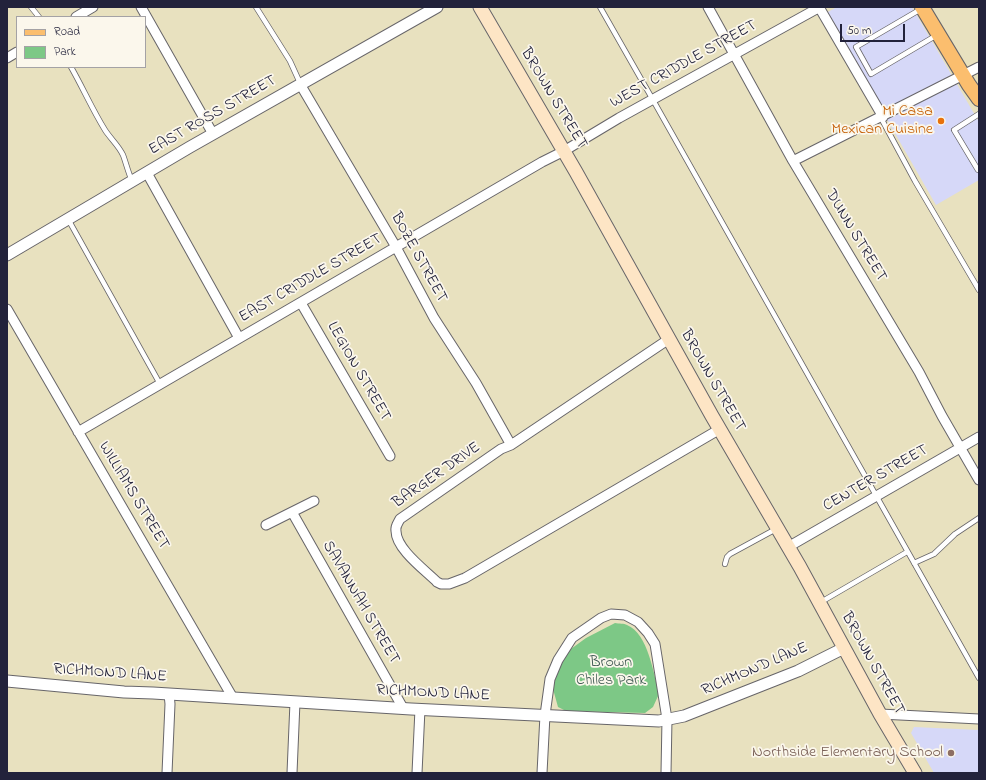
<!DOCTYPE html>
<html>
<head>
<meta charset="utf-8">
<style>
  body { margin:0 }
  #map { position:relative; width:986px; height:780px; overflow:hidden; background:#e8e1bf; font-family:"Indie Flower",sans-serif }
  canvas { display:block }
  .frame { position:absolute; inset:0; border:8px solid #22223b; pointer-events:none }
  .legend { position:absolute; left:16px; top:16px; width:130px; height:52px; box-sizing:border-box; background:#fbf7ec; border:1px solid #a4a2a5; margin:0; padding:5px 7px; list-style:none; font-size:12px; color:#22223b }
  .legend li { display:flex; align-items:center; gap:8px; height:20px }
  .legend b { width:20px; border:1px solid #a4a2a5 }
  .scale { position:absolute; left:840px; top:24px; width:65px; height:18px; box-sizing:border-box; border:2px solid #22223b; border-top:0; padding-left:5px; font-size:12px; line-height:14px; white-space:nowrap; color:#22223b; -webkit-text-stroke:3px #fbf7ec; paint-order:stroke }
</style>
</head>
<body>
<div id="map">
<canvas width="986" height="780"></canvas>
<div class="frame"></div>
<ul class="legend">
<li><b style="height:5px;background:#fbbe6e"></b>Road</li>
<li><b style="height:11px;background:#7dc886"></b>Park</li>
</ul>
<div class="scale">50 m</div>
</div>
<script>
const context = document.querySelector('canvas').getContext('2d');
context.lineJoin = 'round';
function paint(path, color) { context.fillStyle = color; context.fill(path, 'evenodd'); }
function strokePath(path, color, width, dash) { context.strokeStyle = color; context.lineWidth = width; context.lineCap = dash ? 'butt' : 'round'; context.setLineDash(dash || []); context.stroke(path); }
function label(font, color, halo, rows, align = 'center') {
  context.font = font + ' "Indie Flower",sans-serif'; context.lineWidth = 3.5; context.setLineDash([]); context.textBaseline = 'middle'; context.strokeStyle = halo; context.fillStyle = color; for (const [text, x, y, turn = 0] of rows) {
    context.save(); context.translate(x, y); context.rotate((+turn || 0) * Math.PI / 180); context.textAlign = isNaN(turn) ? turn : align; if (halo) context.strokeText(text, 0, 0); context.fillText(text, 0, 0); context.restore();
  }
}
paint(new Path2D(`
  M837,7H912L979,122V180L936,205L826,13Z
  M914,727L979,730V773H934L911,733Z`), '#d6d8f8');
paint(new Path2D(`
  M615,623C619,624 624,623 627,625C648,633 654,675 659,694L653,707L645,713L566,711L558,707L553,689L554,674L564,654L586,638Z`), '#7dc886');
const service = new Path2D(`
  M31,7L39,17
  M256,7L290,61L300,83
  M600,7L653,100L979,678
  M921,9L856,47L871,74L937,35
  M71,67C83,88 92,109 105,130C110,138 119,146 123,155C126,163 128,172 132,181
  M979,114L954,130L978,170H979
  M881,118L915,181L979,290
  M68,219L160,384
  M914,563L934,554L955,534L979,518
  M725,564L727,557L730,554L776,529
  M821,602L907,552`);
const minor = new Path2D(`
  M141,7L213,134
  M708,7L793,161L919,372L942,416L979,480
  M819,7L883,117
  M76,17L93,7
  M7,58L17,52
  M300,84L396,247L434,318L476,383L511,445
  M793,161L979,67
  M147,173L239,338
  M301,303L390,456
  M7,309L233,698
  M669,339L511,445L501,449L400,519C398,523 395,526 396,531C396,549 425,570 437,582L441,584H449L465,578L720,429
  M78,432L542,162L564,151L619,118L820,7
  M292,512L403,708
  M266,525L314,501
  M788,547L979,437
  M880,714L979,719
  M167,773L170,704L169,694
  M292,773L295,702
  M417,773L420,709
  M542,773L545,715L550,679L558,660L572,638L601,618L611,614L625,615L638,622L648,633L655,644L667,719L666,773`);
const tertiary = new Path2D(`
  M7,255L190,147L437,7
  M7,681L124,692L153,693L411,709L659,721L684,716L798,671L844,648`);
const secondary = new Path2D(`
  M480,7L576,172L712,416L800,567L880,714L915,773`);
const primary = new Path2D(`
  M922,7L969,85L979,99`);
strokePath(service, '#676569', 6);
strokePath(minor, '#676569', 11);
strokePath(tertiary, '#676569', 13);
strokePath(secondary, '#676569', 15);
strokePath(primary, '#676569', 16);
strokePath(service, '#fff', 4.5);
strokePath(minor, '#fff', 9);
strokePath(tertiary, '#fff', 11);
strokePath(secondary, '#fde5c5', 13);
strokePath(primary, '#fbbe6e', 14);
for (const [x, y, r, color] of [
  [941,121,4,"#e8710a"],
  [951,753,4,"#8d6e63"]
]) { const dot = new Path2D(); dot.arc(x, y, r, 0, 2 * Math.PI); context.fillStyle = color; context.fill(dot); strokePath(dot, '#fbf7ec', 1.5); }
label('16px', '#22223b', '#fbf7ec', [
  ["WEST CRIDDLE STREET",684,65,-29],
  ["BROWN STREET",553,99,59],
  ["EAST ROSS STREET",213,116,-30],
  ["DUNN STREET",855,236,59],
  ["BOZE STREET",418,258,61],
  ["EAST CRIDDLE STREET",311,279,-30],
  ["LEGION STREET",358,372,60],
  ["BROWN STREET",712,381,60],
  ["BARGER DRIVE",437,476,-35],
  ["CENTER STREET",876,479,-30],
  ["WILLIAMS STREET",133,496,59],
  ["SAVANNAH STREET",360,603,60],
  ["BROWN STREET",872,664,61],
  ["RICHMOND LANE",755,670,-23],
  ["RICHMOND LANE",110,674,4],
  ["RICHMOND LANE",433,694,3]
]);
label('16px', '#c56008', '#fbf7ec', [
  ["Mi Casa",933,112],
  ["Mexican Cuisine",933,130]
], 'right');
label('16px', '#425c55', '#fbf7ec', [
  ["Brown",611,663],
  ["Chiles Park",611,681]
]);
label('16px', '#785e54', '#fbf7ec', [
  ["Northside Elementary School",943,753]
], 'right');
</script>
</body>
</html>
